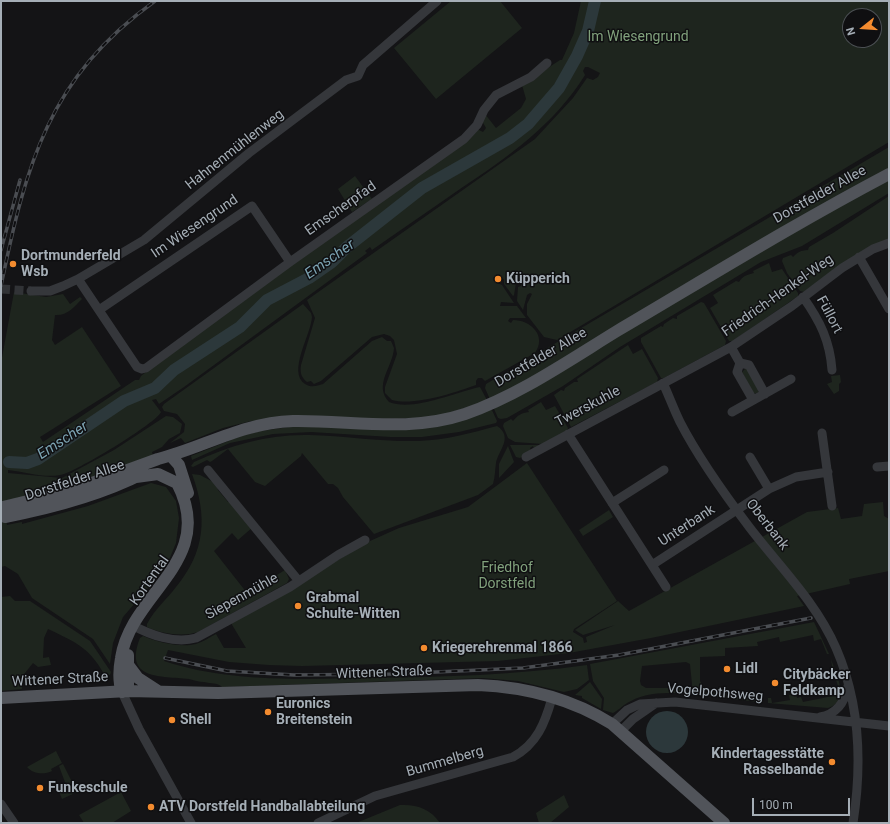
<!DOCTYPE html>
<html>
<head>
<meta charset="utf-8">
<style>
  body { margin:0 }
  #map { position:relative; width:890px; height:824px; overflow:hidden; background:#141416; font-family:Roboto,sans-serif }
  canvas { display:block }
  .frame { position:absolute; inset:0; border:2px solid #a5aeb6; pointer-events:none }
  .north { position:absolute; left:842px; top:8px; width:40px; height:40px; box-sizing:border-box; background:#0f0f11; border:1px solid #4b4f53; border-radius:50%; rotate:253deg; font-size:11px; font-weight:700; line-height:16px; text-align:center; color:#a5aeb6 }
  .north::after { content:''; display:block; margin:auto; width:14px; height:18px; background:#f38b2f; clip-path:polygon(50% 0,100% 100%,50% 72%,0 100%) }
  .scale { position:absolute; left:752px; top:798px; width:98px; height:18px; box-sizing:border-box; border:2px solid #a5aeb6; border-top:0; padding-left:5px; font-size:12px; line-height:14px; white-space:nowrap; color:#a5aeb6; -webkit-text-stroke:3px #0f0f11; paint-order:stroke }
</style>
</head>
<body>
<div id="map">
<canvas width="890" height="824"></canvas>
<div class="frame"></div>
<div class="north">N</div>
<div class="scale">100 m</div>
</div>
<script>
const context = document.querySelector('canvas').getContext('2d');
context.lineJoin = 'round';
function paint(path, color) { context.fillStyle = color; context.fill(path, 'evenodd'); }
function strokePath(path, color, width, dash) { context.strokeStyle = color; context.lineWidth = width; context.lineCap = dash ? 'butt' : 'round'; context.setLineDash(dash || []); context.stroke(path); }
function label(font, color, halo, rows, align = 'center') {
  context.font = font + ' Roboto,sans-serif'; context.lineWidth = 3; context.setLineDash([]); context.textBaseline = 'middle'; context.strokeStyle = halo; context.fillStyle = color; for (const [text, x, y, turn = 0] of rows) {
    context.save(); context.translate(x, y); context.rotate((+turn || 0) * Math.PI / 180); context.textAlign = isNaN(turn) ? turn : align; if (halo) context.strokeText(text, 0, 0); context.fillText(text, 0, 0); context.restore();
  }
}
paint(new Path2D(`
  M451,1H500L522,28L436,99L394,48Z
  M581,1H889V142L557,340L544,337L527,315V304L532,294L530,293L527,295L523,310L517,301L518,287L521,286V283H516L514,295L513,296L504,284V279L499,278L497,283L502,285L514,303L501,302L500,306H517L526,318H510L508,321L511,323L513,320C531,320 547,336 535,353L485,381L482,378H478L476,381V385C454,393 415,406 392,400L385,393V387L397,354L394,340L390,336L384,334L372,337L321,381L314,384L311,381L307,382C301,377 300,373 301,365L315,318L307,300L535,139L573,98L587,78L593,80L598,77L600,73L588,67H585L583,71L585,75C554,125 508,157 460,189C431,209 401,230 372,250L370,247L365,251L367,253L184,387L159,404L156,399L152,400L161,412C158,422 73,474 60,475C44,478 25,472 8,470V473L62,478L114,450L166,416L173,417L182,424L180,433L169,439L162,447L152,452L153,456L90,480L6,502L2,501L7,525L22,522V524L88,506L151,483L166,487L176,501L179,518L176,543L169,560L160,574L123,617L113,643L110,664L93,639L32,598L18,574L5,566L1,567V363L14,292L46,297L63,294L70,304L80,297L82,299C74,307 67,316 55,315L52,340L55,345L82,327L121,386L40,437L43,442L135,380H139L141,376L159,362L477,129L483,132L486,128L482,121L485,114L496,128L521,108L526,99L522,85L560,60H562L574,33ZM850,16H874V40H850Z
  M889,147V169L741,262L889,179V193L802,246L761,262L620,347L563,386L507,418L501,419L498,418L485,388L486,384Z
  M355,176L372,199L352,212L338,189Z
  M889,196V239L804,292L800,291L787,273L782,261L783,258L791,255L793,257C799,251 800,251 808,250L809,247L833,233Z
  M769,263L772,272L782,269L798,293V296L733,341H729L710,308L718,303L713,295L736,281L739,282C743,276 746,275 754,273L753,271Z
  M701,302L704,303L726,341L725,345L664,378H661L641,342V338L661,326L663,327L664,324L673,318L677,319V316Z
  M303,304L311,313L312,317C311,335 287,372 305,384C311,388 317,386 323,384L372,341L382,337L387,341H391L394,348C393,367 373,385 389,402C413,412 455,392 480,387L488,402L430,418L251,421L223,428L185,443L181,438L170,443L184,432L185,424L177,414L164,411L162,407L164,404Z
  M628,345L633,354L642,349L658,378L657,382L571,427L554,395L561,390L564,391L565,388L574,382H578L577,379Z
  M745,369H747L759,391L757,393L753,394L742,372Z
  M840,375L841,382L839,384V391L834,394L827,384L832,382L831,376Z
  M541,402L546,410L555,406L568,428L567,431L543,444L515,442L508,438L503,426L504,423L511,419L513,421C518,415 521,413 529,412L528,410Z
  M491,408L497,421L496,423L459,432L422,437H391L311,432L273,434L230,443L192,460L191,456L241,436L261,431L296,426L379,429Z
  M497,426C514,437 498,451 496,463C495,470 495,477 493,484L478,495L374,534L343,497L338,488L333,484H328L302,453L301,456L265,486L255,482L228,449L212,461L210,462L207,460L193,467L191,466L194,462C231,445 268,434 309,435C346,436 382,442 419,441C446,440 471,433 497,426Z
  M510,445H540L534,449L533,446L530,448L531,451L520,458L516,457Z
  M508,446L514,462L499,478V464Z
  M527,463L617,601L574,629L573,632L583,638L584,643L587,642L586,637L615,625L583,635L575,630L618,601L629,611L807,512L838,508L841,519L862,516L864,504L883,502L884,516L889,519V571L849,579L850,584L797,596L804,606L651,638L569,653L498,661L302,666L269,665L229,662L168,650L164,661C230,683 304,679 372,678C444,677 515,675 587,665L589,680L577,689L564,692L518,681L483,678L222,687C217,682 211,684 204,682C199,682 194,680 189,679C161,676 123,680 140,638L143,636C157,642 180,648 196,644C203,642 210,637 216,634L224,648H246L231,623L370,541L399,528L468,507Z
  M192,474L200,475L217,484L218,490L228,502L231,501L253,527L238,540L232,533L214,551L247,593L285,570L289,579L287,583L198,632C183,637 162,634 147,627V624C154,610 167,599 176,587C205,552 208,517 192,474Z
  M609,510L613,517L583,536L579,530Z
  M10,596L15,601H30L90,641L111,672L110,675L104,674C89,647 75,642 48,629L44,638L43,658L49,657L51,665L38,667L33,663L21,678L22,689L1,691V597Z
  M814,622L829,654H827L821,639L814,641L813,635L780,642L779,637L757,642L758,646L725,648V656L700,657V681L704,687V692L729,693V697H753L754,692L759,697L757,702L693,694L690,664L686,662L642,666L640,681L641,685L646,688H683V693C665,693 647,692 631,701C624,704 619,710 613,713L603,710L604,698L593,681L590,664Z
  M831,659C836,674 851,701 828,708L768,703V698H771L772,703L790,700L789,695L796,694L797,698L801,697L803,702L838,695L836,690L839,689L836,680H834Z
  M590,682L602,699L601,709L582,698V696L575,695Z
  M56,751L62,763L51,769L52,771C44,775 33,774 27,767Z
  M63,764L77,792L62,799L58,789L66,785L59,766Z
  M121,792L131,811L112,823H84L79,815Z
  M564,795L569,807L550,823H539L536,813Z
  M400,805C416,804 431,809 440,823H356Z`), '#1e251e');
paint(new Path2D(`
  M646 732a21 21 0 1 1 42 0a21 21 0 1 1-42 0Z`), '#2c383b');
strokePath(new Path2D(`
  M9,462L27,463L38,459L124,401L155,388L174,370L240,327L267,300L309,278L332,262L347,247L422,188L510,138L528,124L559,88L577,56L588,31L595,1`), '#2c383b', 12);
strokePath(new Path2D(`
  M1,289L31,291`), '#313336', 9, [9, 4.5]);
strokePath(new Path2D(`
  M859,257L889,309
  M78,279L137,367L142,369L146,368L290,262L464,139L477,125L484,110L496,95L531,77L547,63
  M31,291H50L63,286L78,279L144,240L249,153L346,80L358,76L363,65L437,1
  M803,297C820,321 830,341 832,370
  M99,310L252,206L290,262
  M731,347L740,363L737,372L753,400
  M740,363L749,365L765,394
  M663,383C669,396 674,410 680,422C699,459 725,495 750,528C780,567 816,602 836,648C860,703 862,765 853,823
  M732,412L791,379
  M822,433L832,506
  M568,434L666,587
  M526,457L731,347L792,306L842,268L873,249L889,243
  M750,457L769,489
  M877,467L889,466
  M208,470L298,580
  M612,503L664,470
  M652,565L769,489L796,477L828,472
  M132,625C150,635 175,644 196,638L290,587L338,555L365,540
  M122,692L139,729L191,823
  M820,717C837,714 845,702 848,686
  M612,724L627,710L640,704L675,702L889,726
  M621,731L633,719L656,703
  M1,804L14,823
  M318,823L375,796L513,757C537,744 545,723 552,698`), '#35373b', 9);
strokePath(new Path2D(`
  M171,456L179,465L188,493
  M3,507L73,490L158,459C205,447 241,423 293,421C351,420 408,433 465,414C519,395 568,361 617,331C707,278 796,223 889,174
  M5,517C52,508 101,495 144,473
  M128,655V691
  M129,666L138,678L158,691
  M122,692C118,681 119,669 121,658C131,592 218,561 177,483L158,474L136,477
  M1,698L128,691L218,693L478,685C525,687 572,699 612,724L724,823`), '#51545a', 12);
const rail = new Path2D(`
  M1,250L20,180
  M1,286C26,164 49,77 155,1
  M165,658L227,671L294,675L393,674L523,668L619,655L811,618`);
strokePath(rail, '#4a4d52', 3.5);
strokePath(rail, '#0f0f11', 2, [6]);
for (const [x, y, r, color] of [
  [13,264,4,"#f38b2f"],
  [498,279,4,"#f38b2f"],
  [298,606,4,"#f38b2f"],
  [424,648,4,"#f38b2f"],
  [727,669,4,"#f38b2f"],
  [775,683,4,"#f38b2f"],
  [268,712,4,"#f38b2f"],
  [172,720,4,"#f38b2f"],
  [832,762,4,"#f38b2f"],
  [40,788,4,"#f38b2f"],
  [151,807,4,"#f38b2f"]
]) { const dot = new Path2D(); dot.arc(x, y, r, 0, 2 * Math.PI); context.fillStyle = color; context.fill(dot); strokePath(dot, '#0f0f11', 1.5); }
label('14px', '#81a17c', '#0f0f11', [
  ["Im Wiesengrund",638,37],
  ["Friedhof",507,568],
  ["Dorstfeld",507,584]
]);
label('14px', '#a5aeb6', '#0f0f11', [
  ["Hahnenmühlenweg",235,150,-38],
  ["Dorstfelder Allee",820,195,-29],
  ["Emscherpfad",341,209,-35],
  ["Im Wiesengrund",195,227,-34],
  ["Friedrich-Henkel-Weg",778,296,-35],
  ["Füllort",829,315,62],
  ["Dorstfelder Allee",541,358,-30],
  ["Twerskuhle",588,407,-28],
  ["Dorstfelder Allee",75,481,-18],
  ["Oberbank",767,525,52],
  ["Unterbank",687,526,-33],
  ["Kortental",150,581,-55],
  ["Siepenmühle",242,597,-29],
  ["Wittener Straße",384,673,-2],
  ["Wittener Straße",60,680,-3],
  ["Vogelpothsweg",715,693,5],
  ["Bummelberg",445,762,-16]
]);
label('bold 14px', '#a5aeb6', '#0f0f11', [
  ["Dortmunderfeld",21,256],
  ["Wsb",21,272],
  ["Küpperich",506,279],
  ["Grabmal",306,598],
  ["Schulte-Witten",306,614],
  ["Kriegerehrenmal 1866",432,648],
  ["Lidl",735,669],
  ["Citybäcker",783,675],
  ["Feldkamp",783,691],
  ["Euronics",276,704],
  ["Breitenstein",276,720],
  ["Shell",180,720],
  ["Kindertagesstätte",824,754,"right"],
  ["Rasselbande",824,770,"right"],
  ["Funkeschule",48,788],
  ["ATV Dorstfeld Handballabteilung",159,807]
], 'left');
label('italic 15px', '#7ca3b2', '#0f0f11', [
  ["Emscher",330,260,-35],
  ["Emscher",63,441,-33]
]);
</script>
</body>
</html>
